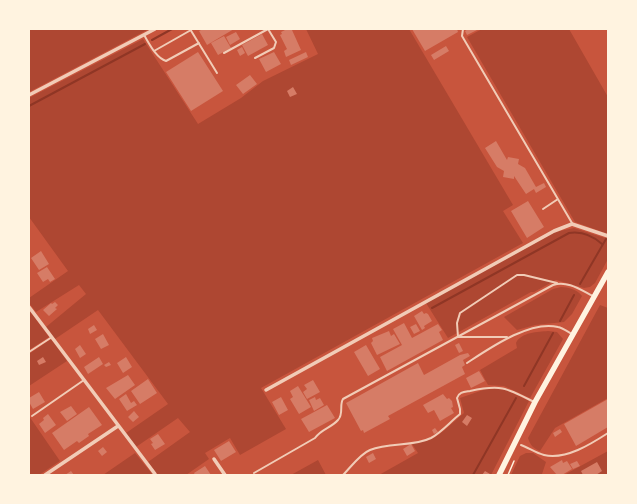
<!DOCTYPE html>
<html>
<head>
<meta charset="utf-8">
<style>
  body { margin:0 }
  #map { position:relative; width:637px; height:504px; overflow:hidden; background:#c8553d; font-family:Raleway,sans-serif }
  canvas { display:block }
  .frame { position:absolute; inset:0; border:30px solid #fff3e0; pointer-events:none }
</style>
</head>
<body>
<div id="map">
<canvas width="637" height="504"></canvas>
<div class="frame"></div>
</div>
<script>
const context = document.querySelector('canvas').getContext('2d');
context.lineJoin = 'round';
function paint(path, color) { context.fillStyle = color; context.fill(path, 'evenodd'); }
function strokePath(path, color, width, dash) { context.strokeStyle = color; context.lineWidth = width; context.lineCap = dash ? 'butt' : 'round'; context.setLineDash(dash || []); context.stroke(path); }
paint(new Path2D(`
  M29,29H149L29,92Z
  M306,29H409L513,205L503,211L523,243L261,388L286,429L240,455L230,438L205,453L209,459L186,475H158L148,462L190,432L178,418L136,447L126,433L168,404L98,310L55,339L46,327L86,294L79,285L36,312L29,303V298L68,271L29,217V98L143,39L198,124L241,98L263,81L318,54Z
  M482,29H569L608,97V234L575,222L467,37Z
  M574,228L608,239V259L595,283L590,287L584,288L556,280L534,292H531L448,338L426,303L555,232Z
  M561,287C568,287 578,290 582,296L572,314L564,322L535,325L517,330L504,317L553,289Z
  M600,305L608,308V398L555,428L540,451C534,449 530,445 528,438Z
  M29,310L49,337L29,350Z
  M548,331L557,332L563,339L530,398L504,386L488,385L480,370L517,348L516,343C521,332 538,332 548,331Z
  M51,339L67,361L29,386V354Z
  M502,388L529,401L491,475H379L418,453L412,444C418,442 426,442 431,439C441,435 454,421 464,413L460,398L486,389Z
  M29,416L60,461L39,475H29Z
  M608,451V475H564Z
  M135,453L153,475H103Z
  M526,453H533L546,462L542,474L545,475H511L520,456Z
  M318,460L326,475H291Z`), '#ae4732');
strokePath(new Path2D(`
  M152,40L172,29
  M29,106L145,44
  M580,284L606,239
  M432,308L569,233C582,231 593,236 602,244
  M560,321L574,295
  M524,386L553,333
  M473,475L516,398`), '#8f3625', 2);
paint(new Path2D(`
  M203,29H234L207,45L199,31Z
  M287,29L292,30L301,50L286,57L284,51L287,49L280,35L282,34L281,32Z
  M412,29H457L458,32L425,51Z
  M468,29H479L467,35L465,31Z
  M236,32L240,39L230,45L226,37Z
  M262,34L268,45L248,56L242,45Z
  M224,36L231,48L218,55L211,43Z
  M446,46L449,51L434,60L431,55Z
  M242,47L245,53L240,56L237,50Z
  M198,52L223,91L191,111L166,72Z
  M274,52L281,64L266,72L259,59Z
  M306,52L308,57L291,65L289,60Z
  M250,75L257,84L243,94L236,85Z
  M293,87L297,94L290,97L287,91Z
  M496,141L507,160L508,157L519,159L518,164L525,168L536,187L544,183L546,187L536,193L534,189L526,194L514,176V179L503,177L504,171L497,167L485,148Z
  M528,201L544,227L527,238L511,211Z
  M41,251L49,264L39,270L31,258Z
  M47,267L55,279L50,282L48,279L43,282L37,273Z
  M55,302L58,305L55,308L57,309L49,316L43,310L51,303L52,304Z
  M422,311L424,314L426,313L428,314L432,321L424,326L425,328L422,330L414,316Z
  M404,323L412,338L438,324L442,330L439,332L443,340L387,371L380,357L402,345L393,329Z
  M416,324L420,331L414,334L410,327Z
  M94,325L97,330L90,334L88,329Z
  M389,331L391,336L394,334L400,344L377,355L371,343L373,341L372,338Z
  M103,334L109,345L101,349L95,339Z
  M459,343L463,351L459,353L455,345Z
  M80,345L86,354L80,358L75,349Z
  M366,345L380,369L368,376L354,352Z
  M468,353L470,356L463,360L465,365L462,367L465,374L388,416L390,419L364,433L363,430L361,431L346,403L418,363L424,375L460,355Z
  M43,357L46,362L39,365L37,361Z
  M99,357L103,364L88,374L84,367Z
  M126,357L132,367L123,373L117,363Z
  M109,362L111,365L106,367L104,365Z
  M479,371L485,381L471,388L466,378Z
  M128,375L135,385L115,399L106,388Z
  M148,379L157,393L140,404L131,391Z
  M313,380L320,392L307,399L303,392L307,389L304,385Z
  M298,386L311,407L299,414L290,399L293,397L290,391Z
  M39,392L45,402L33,409L29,402V398Z
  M126,394L131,403L134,401L137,405L127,411L119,399Z
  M443,394L447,399L449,398L452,401L453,407L451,408L454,413L440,421L434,410L428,413L423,405Z
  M281,397L288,410L279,415L272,402Z
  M315,397L316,400L320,398L324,405L314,411L309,400Z
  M608,399V427L576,446L564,424Z
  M327,405L335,418L309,432L301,419Z
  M71,406L77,414L67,421L60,412Z
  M89,407L102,425L88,434L89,436L79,443L77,441L64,450L52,433Z
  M134,411L139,417L133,422L128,417Z
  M48,414L56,425L45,433L39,424L44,420L43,418Z
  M467,415L472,418L467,426L462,422Z
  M435,428L438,432L434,434L432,430Z
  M560,429L562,432L555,437L553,433Z
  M158,434L165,444L155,450L151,444L153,443L150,439Z
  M229,441L236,452L221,461L214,450Z
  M411,444L415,451L407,456L403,449Z
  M103,447L107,452L102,456L98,451Z
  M373,453L376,459L369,463L366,457Z
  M562,460L563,463L567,461L572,469L562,475H557L550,467Z
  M577,461L580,466L573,469L570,464Z
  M597,462L602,471L596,475H583L581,471Z
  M205,466L211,475H195L194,473Z
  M71,471L74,475H65Z
  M485,471L490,474L489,475H482Z`), '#d67c66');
strokePath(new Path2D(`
  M508,475L514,461`), '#fff3e0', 1.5);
strokePath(new Path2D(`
  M190,29L217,73
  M463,29L462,36L572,223
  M144,35C149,43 156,58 166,61L199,43
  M154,51L191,30
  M224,53L268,29
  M255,58L274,48L276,42L268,29
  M543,209L558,199
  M507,337H458L457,323L460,313L517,275H524L557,283
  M29,352L52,337
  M467,363C490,348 530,320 558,327C563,328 568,332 572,334
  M32,416L84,380
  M521,445C529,448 536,453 544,455C566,460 591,444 608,433
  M254,473L315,438C321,429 331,428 338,420C344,414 339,405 343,399L553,285C567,280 581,290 593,296
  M343,475C351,467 360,454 370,450C389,442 413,447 431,438C442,432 450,422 460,414V409L457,398C459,392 464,392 470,391C501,384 507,388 534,402`), '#f1ccb7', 2);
strokePath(new Path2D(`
  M29,95L155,29
  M29,307L155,474
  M266,390L554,231L572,224L608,236
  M214,459L225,475
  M45,475L118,426`), '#f1ccb7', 3.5);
strokePath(new Path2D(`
  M499,475L535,402L608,272`), '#fff3e0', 5.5);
</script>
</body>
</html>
